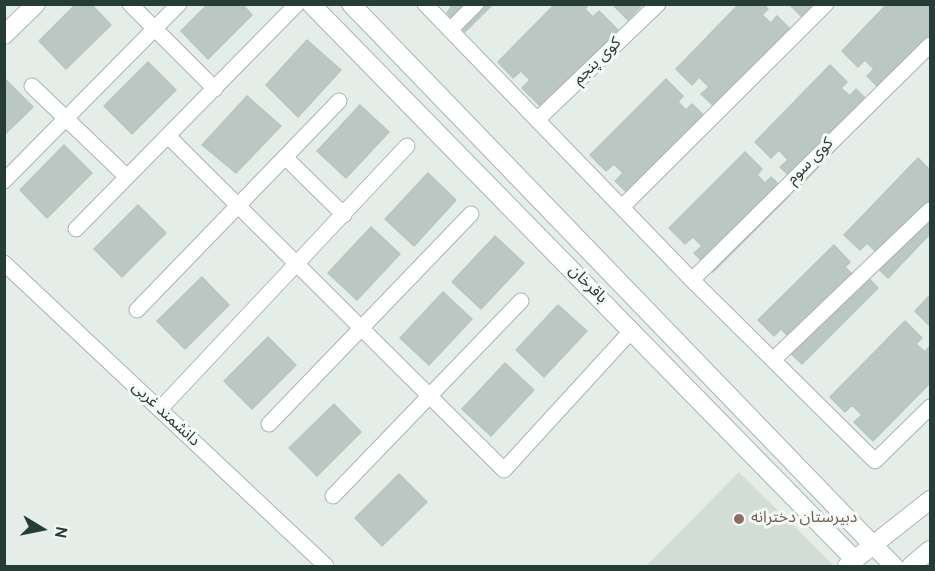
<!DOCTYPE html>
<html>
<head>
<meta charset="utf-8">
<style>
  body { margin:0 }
  #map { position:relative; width:935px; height:571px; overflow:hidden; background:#e5ede9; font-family:Overpass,sans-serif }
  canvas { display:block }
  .frame { position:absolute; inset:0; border:6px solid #263d37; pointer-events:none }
  .north { position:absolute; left:12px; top:499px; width:60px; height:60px; -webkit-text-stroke:4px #f5faf7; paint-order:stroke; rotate:100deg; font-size:16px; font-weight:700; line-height:24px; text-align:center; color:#263d37 }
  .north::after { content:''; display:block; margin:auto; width:21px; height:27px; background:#263d37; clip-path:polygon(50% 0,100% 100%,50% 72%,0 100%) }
</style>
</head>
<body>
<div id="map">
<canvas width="935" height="571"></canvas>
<div class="frame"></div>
<div class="north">N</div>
</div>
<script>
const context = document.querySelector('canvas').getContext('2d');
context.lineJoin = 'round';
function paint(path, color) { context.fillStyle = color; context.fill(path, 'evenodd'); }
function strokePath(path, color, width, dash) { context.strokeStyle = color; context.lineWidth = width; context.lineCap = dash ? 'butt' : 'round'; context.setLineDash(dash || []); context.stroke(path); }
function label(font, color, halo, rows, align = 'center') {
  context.font = font + ' Overpass,"Noto Sans Arabic",sans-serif'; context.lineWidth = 6; context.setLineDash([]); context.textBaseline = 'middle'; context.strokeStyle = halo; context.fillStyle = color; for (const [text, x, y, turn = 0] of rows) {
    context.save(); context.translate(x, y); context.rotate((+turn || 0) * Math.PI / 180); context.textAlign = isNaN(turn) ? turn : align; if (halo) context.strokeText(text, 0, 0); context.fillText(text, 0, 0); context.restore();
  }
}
paint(new Path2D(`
  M739,472L834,566H646Z`), '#d3ddd8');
const building = new Path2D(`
  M76,4H91L111,25L66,69L39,41Z
  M208,4H242L252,15L208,59L181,31Z
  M453,4H493L465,32L447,13Z
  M555,4H589L585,9L593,17L599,11L618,30L541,107L522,88L530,80L521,71L513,78L498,62Z
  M612,4H643L628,20Z
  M739,4H763L768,9L762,15L771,23L777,16L796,35L721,113L701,94L709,87L699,77L692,85L676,69Z
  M789,4H824L807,22Z
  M887,4H930V49L886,95L867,76L874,69L865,60L858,67L842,51Z
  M307,40L341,70L298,117L266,85Z
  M148,62L176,90L132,134L104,106Z
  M830,65L847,82L841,88L850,96L856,89L875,108L800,186L780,167L788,160L779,150L771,158L755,142Z
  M5,79L33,107L4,135V80Z
  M666,79L683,96L678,102L686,110L692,104L711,122L634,199L615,181L623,173L614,164L606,171L590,155Z
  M247,96L281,126L236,173L202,145Z
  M360,105L389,132L346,178L317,151Z
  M64,145L92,173L47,218L20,190Z
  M745,152L762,169L757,175L765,183L771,177L790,195L713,272L694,253L702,246L693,237L685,244L669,228Z
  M918,158L930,170V234L888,278L869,260L876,252L867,243L860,250L844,235Z
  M428,173L456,200L414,246L385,219Z
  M138,205L166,233L122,277L94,249Z
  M371,227L400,254L357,300L328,273Z
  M495,236L524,263L481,309L452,282Z
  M834,245L850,262L845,267L853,275L860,269L878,288L802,364L783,346L790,338L781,329L774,336L758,320Z
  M202,277L229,305L185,349L157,321Z
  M443,292L472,319L429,365L400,338Z
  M930,295V326L915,311Z
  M558,305L587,331L544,377L516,350Z
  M905,321L922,338L916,344L925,352L930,346V383L873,441L854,422L862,415L852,405L845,412L830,397Z
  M268,337L296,365L252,409L224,381Z
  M505,363L534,390L491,436L462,409Z
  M334,404L361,432L317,476L289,448Z
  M399,474L427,502L382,546L355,518Z`);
paint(building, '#bbc7c2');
strokePath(building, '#b8c6c0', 1.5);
const minor = new Path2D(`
  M130,4L215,89
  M425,4L692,280L875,461L930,407
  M450,30L476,4
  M32,86L127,177
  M537,120L658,4
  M168,136L504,470L632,330
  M285,157L339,101
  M4,181L179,4
  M622,207L826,4
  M76,229L297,4
  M4,263L326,566
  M692,280L930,45
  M137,310L285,157L344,215
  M773,360L930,210
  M160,409L407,146
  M269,424L471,214
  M333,496L521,301`);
const tertiary = new Path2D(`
  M311,4L854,559
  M351,4L873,545L930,500
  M4,35L36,4
  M911,566L930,550`);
const secondary = new Path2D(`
  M847,566L873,545L894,566`);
strokePath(minor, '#a8b5b0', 17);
strokePath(tertiary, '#a8b5b0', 20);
strokePath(secondary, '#a4b8b1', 20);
strokePath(minor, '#fff', 15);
strokePath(tertiary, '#fff', 18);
strokePath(secondary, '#fff', 18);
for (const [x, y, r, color] of [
  [739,519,6,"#8d6e63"]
]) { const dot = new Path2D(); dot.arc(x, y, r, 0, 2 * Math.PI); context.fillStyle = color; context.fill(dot); strokePath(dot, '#f5faf7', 2); }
label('16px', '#263d37', '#f5faf7', [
  ["کوی پنجم",598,62,-44],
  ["کوی سوم",811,162,-45],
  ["باقرخان",587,285,45],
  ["دانشمند غربی",165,415,43]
]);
label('16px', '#785e54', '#f5faf7', [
  ["دبیرستان دخترانه",751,519]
], 'left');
</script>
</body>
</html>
